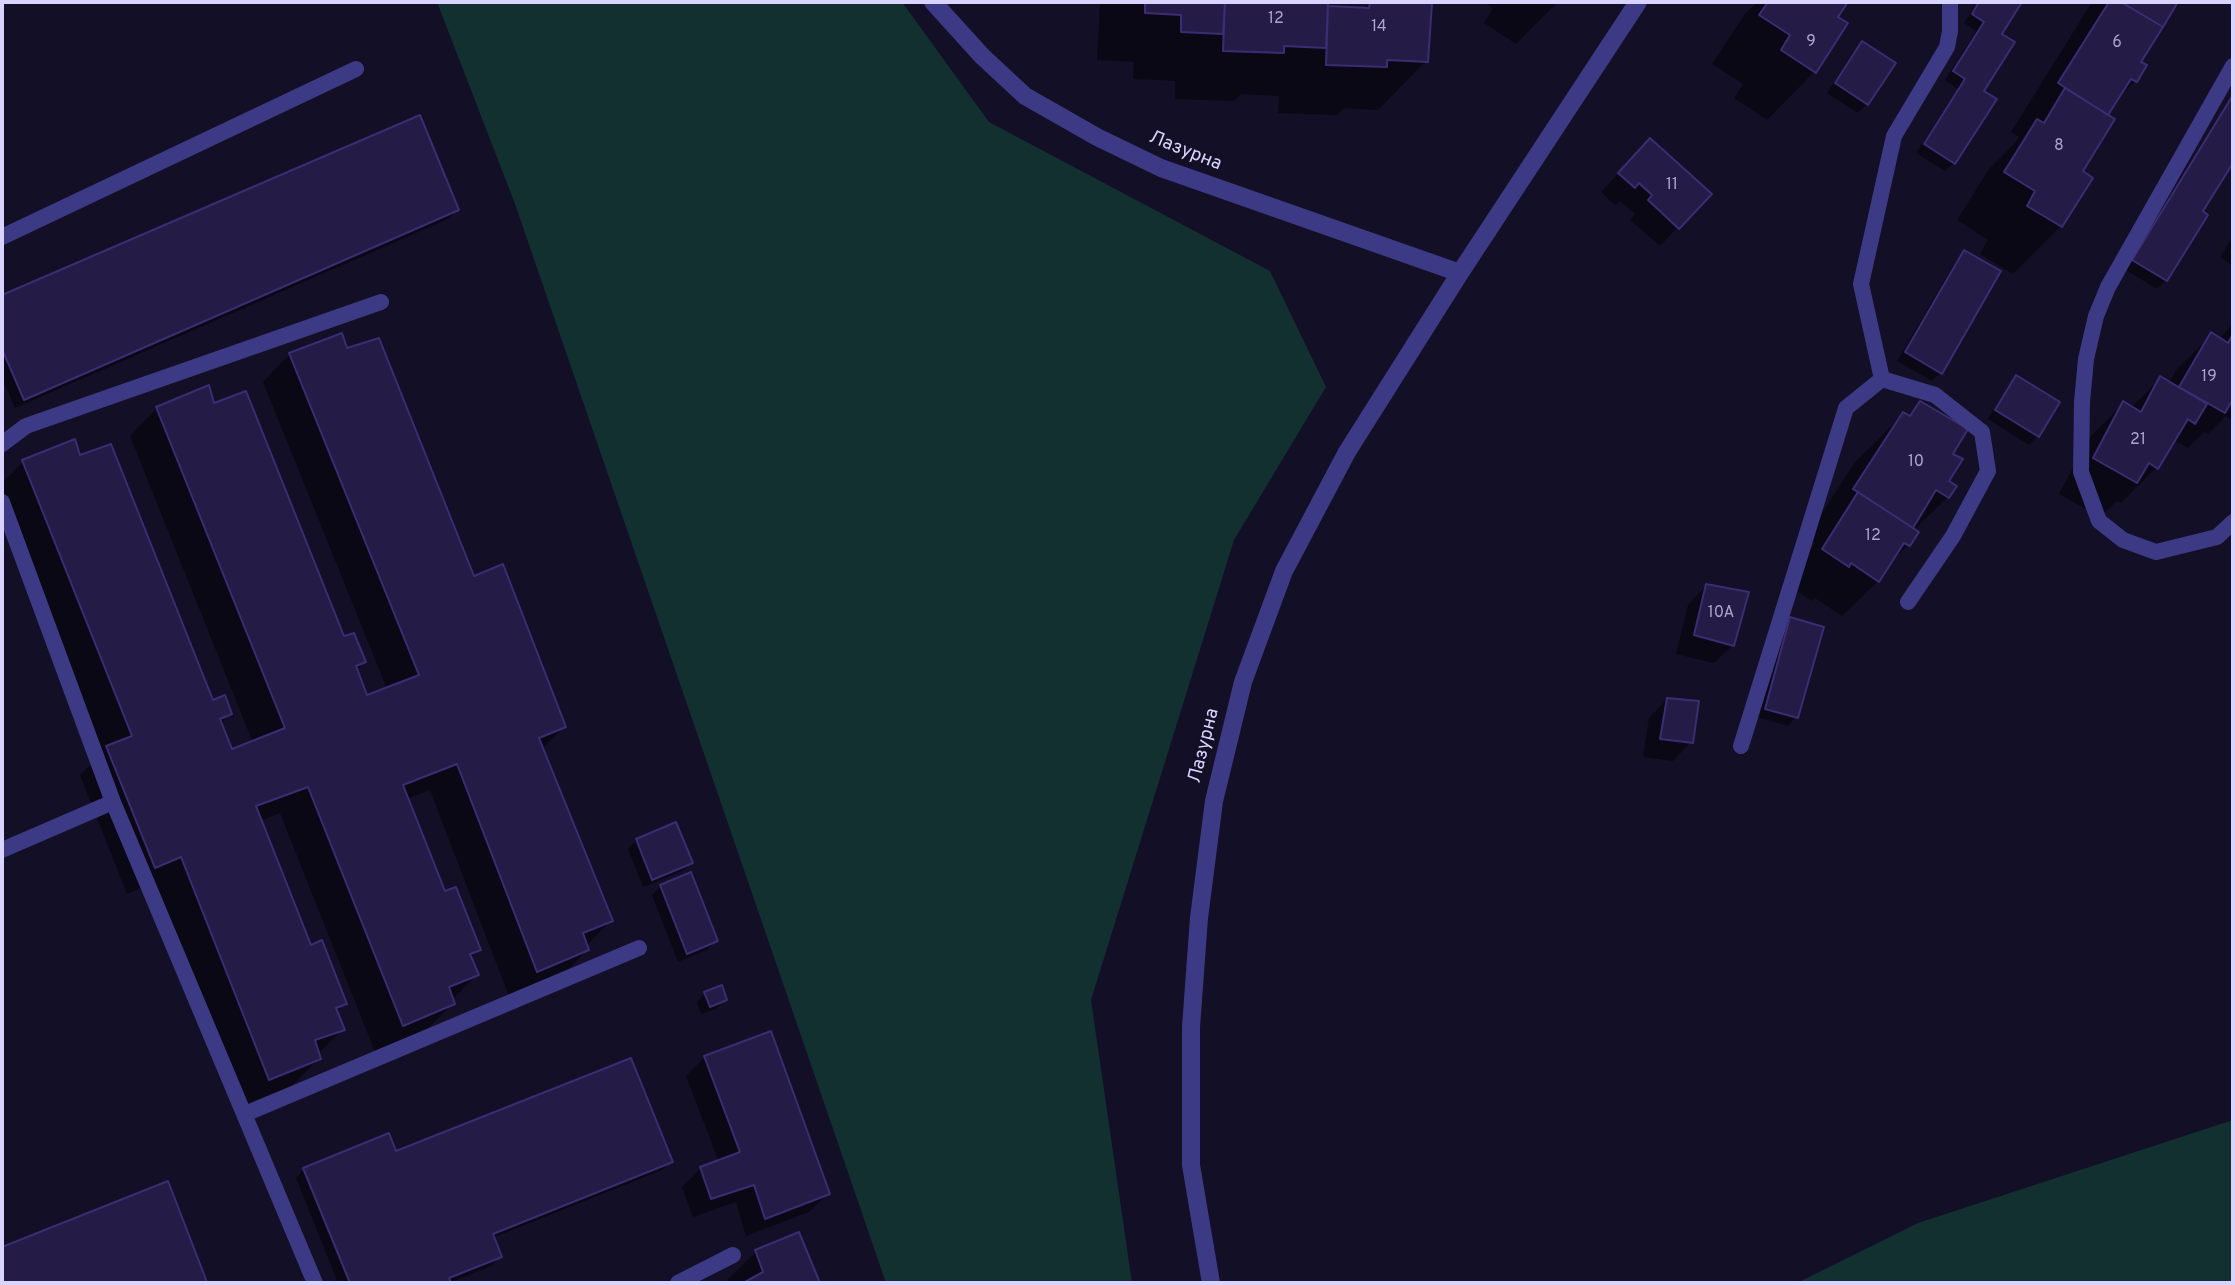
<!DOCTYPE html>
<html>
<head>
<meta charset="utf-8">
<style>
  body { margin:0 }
  #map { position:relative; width:2235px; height:1285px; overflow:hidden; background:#130f26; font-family:Overpass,sans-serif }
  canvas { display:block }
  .frame { position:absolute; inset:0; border:4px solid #d9d4ff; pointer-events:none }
</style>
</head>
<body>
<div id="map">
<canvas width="2235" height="1285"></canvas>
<div class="frame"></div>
</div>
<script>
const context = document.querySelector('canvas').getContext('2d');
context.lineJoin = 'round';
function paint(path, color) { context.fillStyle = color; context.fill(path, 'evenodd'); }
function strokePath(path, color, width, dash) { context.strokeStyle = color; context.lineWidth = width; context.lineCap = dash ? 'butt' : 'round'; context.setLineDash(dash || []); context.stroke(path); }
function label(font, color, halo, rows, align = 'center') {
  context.font = font + ' Overpass,sans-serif'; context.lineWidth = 5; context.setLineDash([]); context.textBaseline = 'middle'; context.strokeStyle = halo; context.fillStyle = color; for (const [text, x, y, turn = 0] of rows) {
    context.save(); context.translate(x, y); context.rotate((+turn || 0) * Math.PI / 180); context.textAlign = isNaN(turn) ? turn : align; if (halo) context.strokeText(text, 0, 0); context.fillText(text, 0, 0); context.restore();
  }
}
paint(new Path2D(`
  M437,2H902L989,122L1270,271L1326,387L1234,540L1091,1000L1132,1283H886L515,204Z
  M2233,1120V1283H1797L1918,1223Z`), '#12302f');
paint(new Path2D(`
  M1100,2H1327V8L1363,10L1371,2L1430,4L1426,61L1378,110L1344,108L1337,115L1278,113L1279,96L1241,94L1234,101L1175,99V81L1133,79L1134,62L1097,60Z
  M1483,2H1558L1516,44L1484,23L1493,8Z
  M1757,2H1846L1836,17L1815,71L1767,120L1734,98L1743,84L1712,64L1745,14Z
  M1978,2H2020L1999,34L1982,91L1954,163L1945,171L1916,153L1958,89L1945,80L1976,31L1964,23Z
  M2092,2H2182L2166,18L2139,62L2145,66L2135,81L2113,103L2081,172L2061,226L2013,274L1980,254L1988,240L1957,220L1989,169L2014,144L2019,137L2011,132Z
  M1862,43L1867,104L1858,113L1827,93L1853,52Z
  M2233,94V160L2201,212L2166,280L2157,289L2124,269Z
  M419,118L457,210L448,219L15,408L2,378V297Z
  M1632,159L1678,227L1660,246L1630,220L1635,214L1620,201L1615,205L1601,192Z
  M2233,236V266L2220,257Z
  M1965,252L1941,372L1932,381L1897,361L1956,261Z
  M2233,324V421L2226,416L2208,434L2204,432L2188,448L2176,441L2168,450L2156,468L2121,503L2117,501L2100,517L2059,494L2088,439L2124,403L2131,408L2161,378L2169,383L2176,370L2212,335L2219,339Z
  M346,351L473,579L564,727L542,749L611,921L586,946L587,950L560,978L510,999L430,790L406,799L444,894L479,949L470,958L477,975L452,1000L453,1004L425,1031L375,1052L280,813L260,821L310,947L345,1003L336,1013L343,1029L318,1054L319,1058L292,1086L241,1106L153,883L127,894L80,775L101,754L2,504V483L23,462L79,458L212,702L230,714L220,724L232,751L253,743L130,436L157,408L213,405L343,638L364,662L356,671L366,697L387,689L263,382L290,354Z
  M2017,377L2038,436L2029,445L1988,419L2008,386Z
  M1921,403L1951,454L1947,482L1948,497L1914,530L1917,532L1908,545L1887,567L1878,581L1842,616L1815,598L1812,601L1788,585L1815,543L1806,538L1855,462L1904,414L1907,416Z
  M1706,586L1733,645L1714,663L1676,654L1688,605Z
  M1791,619L1796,717L1788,726L1757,717L1782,628Z
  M1667,699L1691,742L1673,761L1643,757L1649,718Z
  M637,840L691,862L682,871L643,887L628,849Z
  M661,886L716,941L707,950L678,962L652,895Z
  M705,993L725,1000L716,1009L701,1014L697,1002Z
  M705,1057L828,1194L809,1212L746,1236L736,1202L693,1217L682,1187L701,1168L719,1162L686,1076Z
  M395,1154L671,1162L662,1170L492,1238L500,1257L491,1266L449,1283H338L296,1178L304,1169Z
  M167,1184L205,1282L203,1283H2V1249Z
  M798,1234L818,1283H730L728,1279L756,1252Z`), '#0007');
const building = new Path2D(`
  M1145,2H1225L1223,34L1181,32V15L1145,13Z
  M1225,2H1328L1326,48L1284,46V53L1223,51Z
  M1370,2L1432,3L1428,62L1387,60V67L1326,65L1328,6L1369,8Z
  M1768,2H1848L1838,17L1848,23L1816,73L1781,50L1790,35L1759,15Z
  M1979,2H2022L2002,34L2015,42L1984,91L1997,99L1955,164L1924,144L1965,79L1953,71L1984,22L1972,14Z
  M2109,2H2121L2163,27L2141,62L2147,65L2137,82L2131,79L2108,115L2058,83Z
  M2121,2H2178L2163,27Z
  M1862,41L1896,63L1868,105L1835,83Z
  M2065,88L2115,119L2083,171L2093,178L2062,227L2027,206L2035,191L2004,172L2037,119L2044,123Z
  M2233,95V163L2203,211L2208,215L2167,281L2132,260Z
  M420,115L459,210L24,400L2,349V295Z
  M1650,138L1712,194L1679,229L1648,200L1652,195L1639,183L1635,188L1618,173Z
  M1964,250L2001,271L1942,374L1905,352Z
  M2211,332L2228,343L2233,334V399L2225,413L2179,387Z
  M342,333L347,348L379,338L474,576L503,564L566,727L539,738L613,921L583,933L589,950L537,972L457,764L403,785L445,891L456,887L481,950L470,954L479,975L449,987L455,1004L403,1026L308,787L256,806L311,945L322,940L347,1004L336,1008L345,1030L315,1040L321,1059L269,1080L181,857L155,868L106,746L132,736L22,460L75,439L80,455L111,444L213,700L225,695L232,714L220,719L232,749L285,728L156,407L209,385L214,403L246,391L344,636L354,633L366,662L356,666L367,695L419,675L289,353Z
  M2016,375L2060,402L2039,437L1995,410Z
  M2160,376L2207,404L2195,424L2188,419L2158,469L2149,463L2137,483L2093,458L2123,401L2141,412Z
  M1920,401L1968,429L1953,454L1963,459L1949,481L1957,486L1949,498L1936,490L1913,528L1853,489L1903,412L1910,416Z
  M1858,492L1919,532L1910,546L1904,543L1879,582L1851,563L1849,567L1822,549Z
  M1706,584L1749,592L1734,646L1694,635Z
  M1790,617L1824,627L1798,718L1765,709Z
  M1667,698L1699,701L1693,743L1660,739Z
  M676,822L693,863L652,880L636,839Z
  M691,872L718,941L687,954L660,885Z
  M722,985L727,1000L710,1007L704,992Z
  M771,1031L830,1194L765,1219L754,1185L711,1199L700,1167L740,1152L704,1056Z
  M631,1058L673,1162L493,1234L502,1257L449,1278L451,1283H350L303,1168L389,1133L396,1151Z
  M168,1181L207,1282L2,1283V1247Z
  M799,1232L820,1283H743L763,1272L755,1250Z`);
paint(building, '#241b47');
strokePath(building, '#3b2d73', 2);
strokePath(new Path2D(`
  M2233,66L2108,287L2096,316L2086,359L2082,402L2081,472L2099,521L2123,540L2156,552L2217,537L2233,522
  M2,237L356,69
  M1882,379L1861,284L1894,136L1947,47L1950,31V2
  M1882,379L1935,395L1982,432L1988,471L1953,536L1908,602
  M2,444L26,426L381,302
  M2,502L113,802L315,1283
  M1741,746L1846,408L1882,379
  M2,850L113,802
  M245,1114L639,948
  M678,1283L733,1255`), '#3d3a85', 16);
strokePath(new Path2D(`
  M933,2L982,56L1025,96L1097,137L1161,168L1460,273
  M1211,1283L1191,1165V1027L1199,918L1214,801L1243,682L1284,571L1347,452L1460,273L1638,2`), '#3d3a85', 18);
label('16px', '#aca6d1', null, [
  ["12",1276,20],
  ["14",1379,28],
  ["9",1811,43],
  ["6",2117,44],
  ["8",2059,147],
  ["11",1672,186],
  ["19",2209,378],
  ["21",2138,441],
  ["10",1916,463],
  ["12",1873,537],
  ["10А",1721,614]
]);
label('19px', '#d9d4ff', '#130f26', [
  ["Лазурна",1185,152,22],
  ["Лазурна",1205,746,-76]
]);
</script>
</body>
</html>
